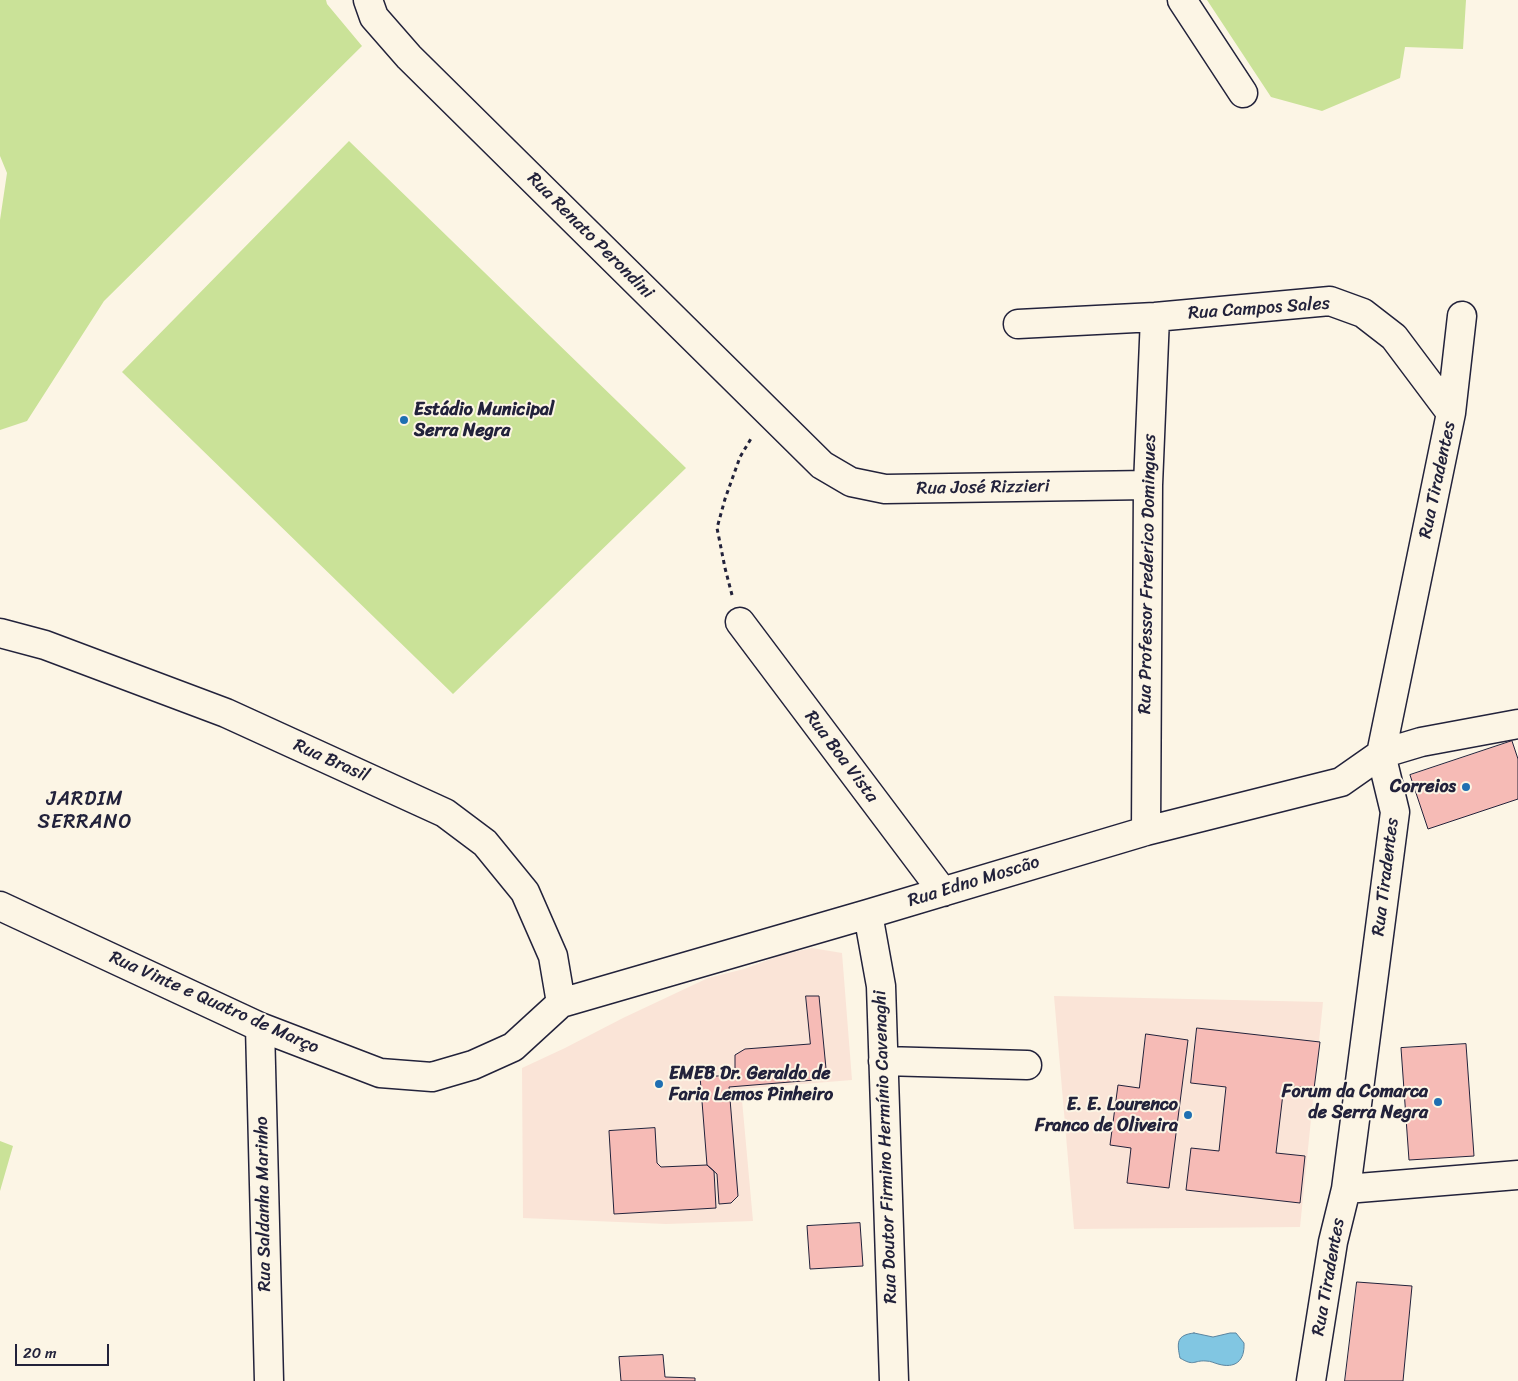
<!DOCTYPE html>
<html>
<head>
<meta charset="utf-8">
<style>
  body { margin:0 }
  #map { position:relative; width:1518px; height:1381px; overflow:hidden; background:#fcf5e5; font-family:Sriracha,sans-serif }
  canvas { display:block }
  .scale { position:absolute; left:15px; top:1344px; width:94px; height:22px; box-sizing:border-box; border:2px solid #22223b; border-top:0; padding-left:6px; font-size:15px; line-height:18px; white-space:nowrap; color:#22223b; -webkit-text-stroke:4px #fcf5e5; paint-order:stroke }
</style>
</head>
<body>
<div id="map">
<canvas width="1518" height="1381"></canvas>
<div class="scale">20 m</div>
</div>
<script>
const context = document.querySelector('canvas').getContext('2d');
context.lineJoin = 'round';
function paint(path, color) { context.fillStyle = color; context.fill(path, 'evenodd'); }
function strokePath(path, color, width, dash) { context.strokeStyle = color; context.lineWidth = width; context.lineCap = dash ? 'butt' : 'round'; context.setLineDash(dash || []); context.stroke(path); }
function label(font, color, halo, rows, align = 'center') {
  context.font = font + ' Sriracha,sans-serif'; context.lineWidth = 4; context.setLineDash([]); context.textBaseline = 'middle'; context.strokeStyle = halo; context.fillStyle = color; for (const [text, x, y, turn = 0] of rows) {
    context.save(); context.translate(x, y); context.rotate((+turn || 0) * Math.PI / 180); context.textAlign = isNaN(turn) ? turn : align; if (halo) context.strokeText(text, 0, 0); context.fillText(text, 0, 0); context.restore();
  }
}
paint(new Path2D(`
  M812,948L842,953L852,1080L741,1089L753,1221L666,1224L523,1218L522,1068L565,1048L623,1018L708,978L744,969L784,954Z
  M1054,996L1323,1002L1300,1227L1074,1229Z`), '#fae4d7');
paint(new Path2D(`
  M0,0H326L327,4L362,46L104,301L27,421L0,430V220L7,173L0,156Z
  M1207,0H1466L1463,49L1405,47L1400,78L1322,111L1271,97Z
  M349,141L686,468L453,694L122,372Z
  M0,1141L13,1146L0,1191Z`), '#cae298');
const water = new Path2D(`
  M1194,1333L1213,1337L1230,1333H1236L1244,1343C1245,1361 1235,1369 1218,1364C1214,1363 1211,1361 1206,1361C1193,1360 1195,1367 1180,1358C1177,1343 1176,1335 1194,1333Z`);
paint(water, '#81c6e2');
strokePath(water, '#5b849f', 1);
const building = new Path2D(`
  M1512,741L1518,759V799L1428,829L1410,775Z
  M806,996H819L827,1079L729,1087L738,1196L731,1203L719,1204L717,1174L707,1165L700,1076H735V1055L745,1049L810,1044Z
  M1197,1028L1320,1042L1314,1089L1284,1085L1276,1153L1305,1156L1300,1203L1186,1190L1191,1148L1219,1151L1226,1087L1191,1083Z
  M1146,1034L1188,1040L1169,1188L1127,1183L1131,1148L1110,1145L1118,1085L1139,1088Z
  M1466,1044L1474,1156L1409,1160L1401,1048Z
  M655,1128L657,1163L661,1167L707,1165L714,1171L716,1208L614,1214L609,1131Z
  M860,1223L863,1266L810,1269L807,1226Z
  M1357,1282L1412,1286L1403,1381H1345Z
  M663,1355L665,1377L695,1378V1381H621L619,1357Z`);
paint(building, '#f6bbb6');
strokePath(building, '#22223b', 1);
const minor = new Path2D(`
  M368,0L374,17L409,57L822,465L851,482L885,489L1148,485
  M1182,0L1243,93
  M1018,324L1155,317L1330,301L1363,313L1394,337L1451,413
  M740,622L943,892
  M0,633L45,645L226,713L445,813L485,843L525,892L553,956L561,1003
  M1146,831L1148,485L1155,317
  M0,906L260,1027L380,1073L432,1077L473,1065L513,1047L561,1003L868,914L1146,831L1341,782L1381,754L1421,742L1518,724
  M868,914L881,986L894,1381
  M260,1027L269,1381
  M883,1061L1027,1065
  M1346,1189L1518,1175
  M1311,1381L1333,1242L1346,1189L1395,812L1381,754L1451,413L1462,316`);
strokePath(minor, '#22223b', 31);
strokePath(new Path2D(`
  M732,595L725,568L717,528L725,499L740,457L752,437`), '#22223b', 3, [4, 4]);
strokePath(minor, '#fcf5e5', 28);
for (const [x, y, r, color] of [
  [404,420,5,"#1f6fb2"],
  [1466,787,5,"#1f6fb2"],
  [659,1084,5,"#1f6fb2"],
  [1438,1102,5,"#1f6fb2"],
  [1188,1115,5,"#1f6fb2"]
]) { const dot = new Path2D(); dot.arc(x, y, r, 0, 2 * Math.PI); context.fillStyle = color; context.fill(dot); strokePath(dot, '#fcf5e5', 2); }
label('18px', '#22223b', '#fcf5e5', [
  ["Rua Renato Perondini",590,236,45],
  ["Rua Campos Sales",1259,309,-4],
  ["Rua Tiradentes",1438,480,-78],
  ["Rua José Rizzieri",983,488,-1],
  ["Rua Professor Frederico Domingues",1148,574,-89],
  ["Rua Boa Vista",841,757,53],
  ["Rua Brasil",331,761,24],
  ["Rua Tiradentes",1386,877,-83],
  ["Rua Edno Moscão",974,882,-17],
  ["Rua Vinte e Quatro de Março",214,1003,24],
  ["Rua Doutor Firmino Hermínio Cavenaghi",886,1147,-92],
  ["Rua Saldanha Marinho",264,1204,-91],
  ["Rua Tiradentes",1329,1277,-80]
]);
label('bold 18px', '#22223b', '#fcf5e5', [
  ["Estádio Municipal",414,410,"left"],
  ["Serra Negra",414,431,"left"],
  ["Correios",1456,787],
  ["EMEB Dr. Geraldo de",669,1074,"left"],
  ["Faria Lemos Pinheiro",669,1095,"left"],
  ["Forum da Comarca",1428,1092],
  ["de Serra Negra",1428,1113],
  ["E. E. Lourenco",1178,1105],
  ["Franco de Oliveira",1178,1126]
], 'right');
context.letterSpacing = '1px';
label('20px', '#22223b', '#fcf5e5', [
  ["JARDIM",85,800],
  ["SERRANO",85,823]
]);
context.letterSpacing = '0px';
</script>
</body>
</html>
